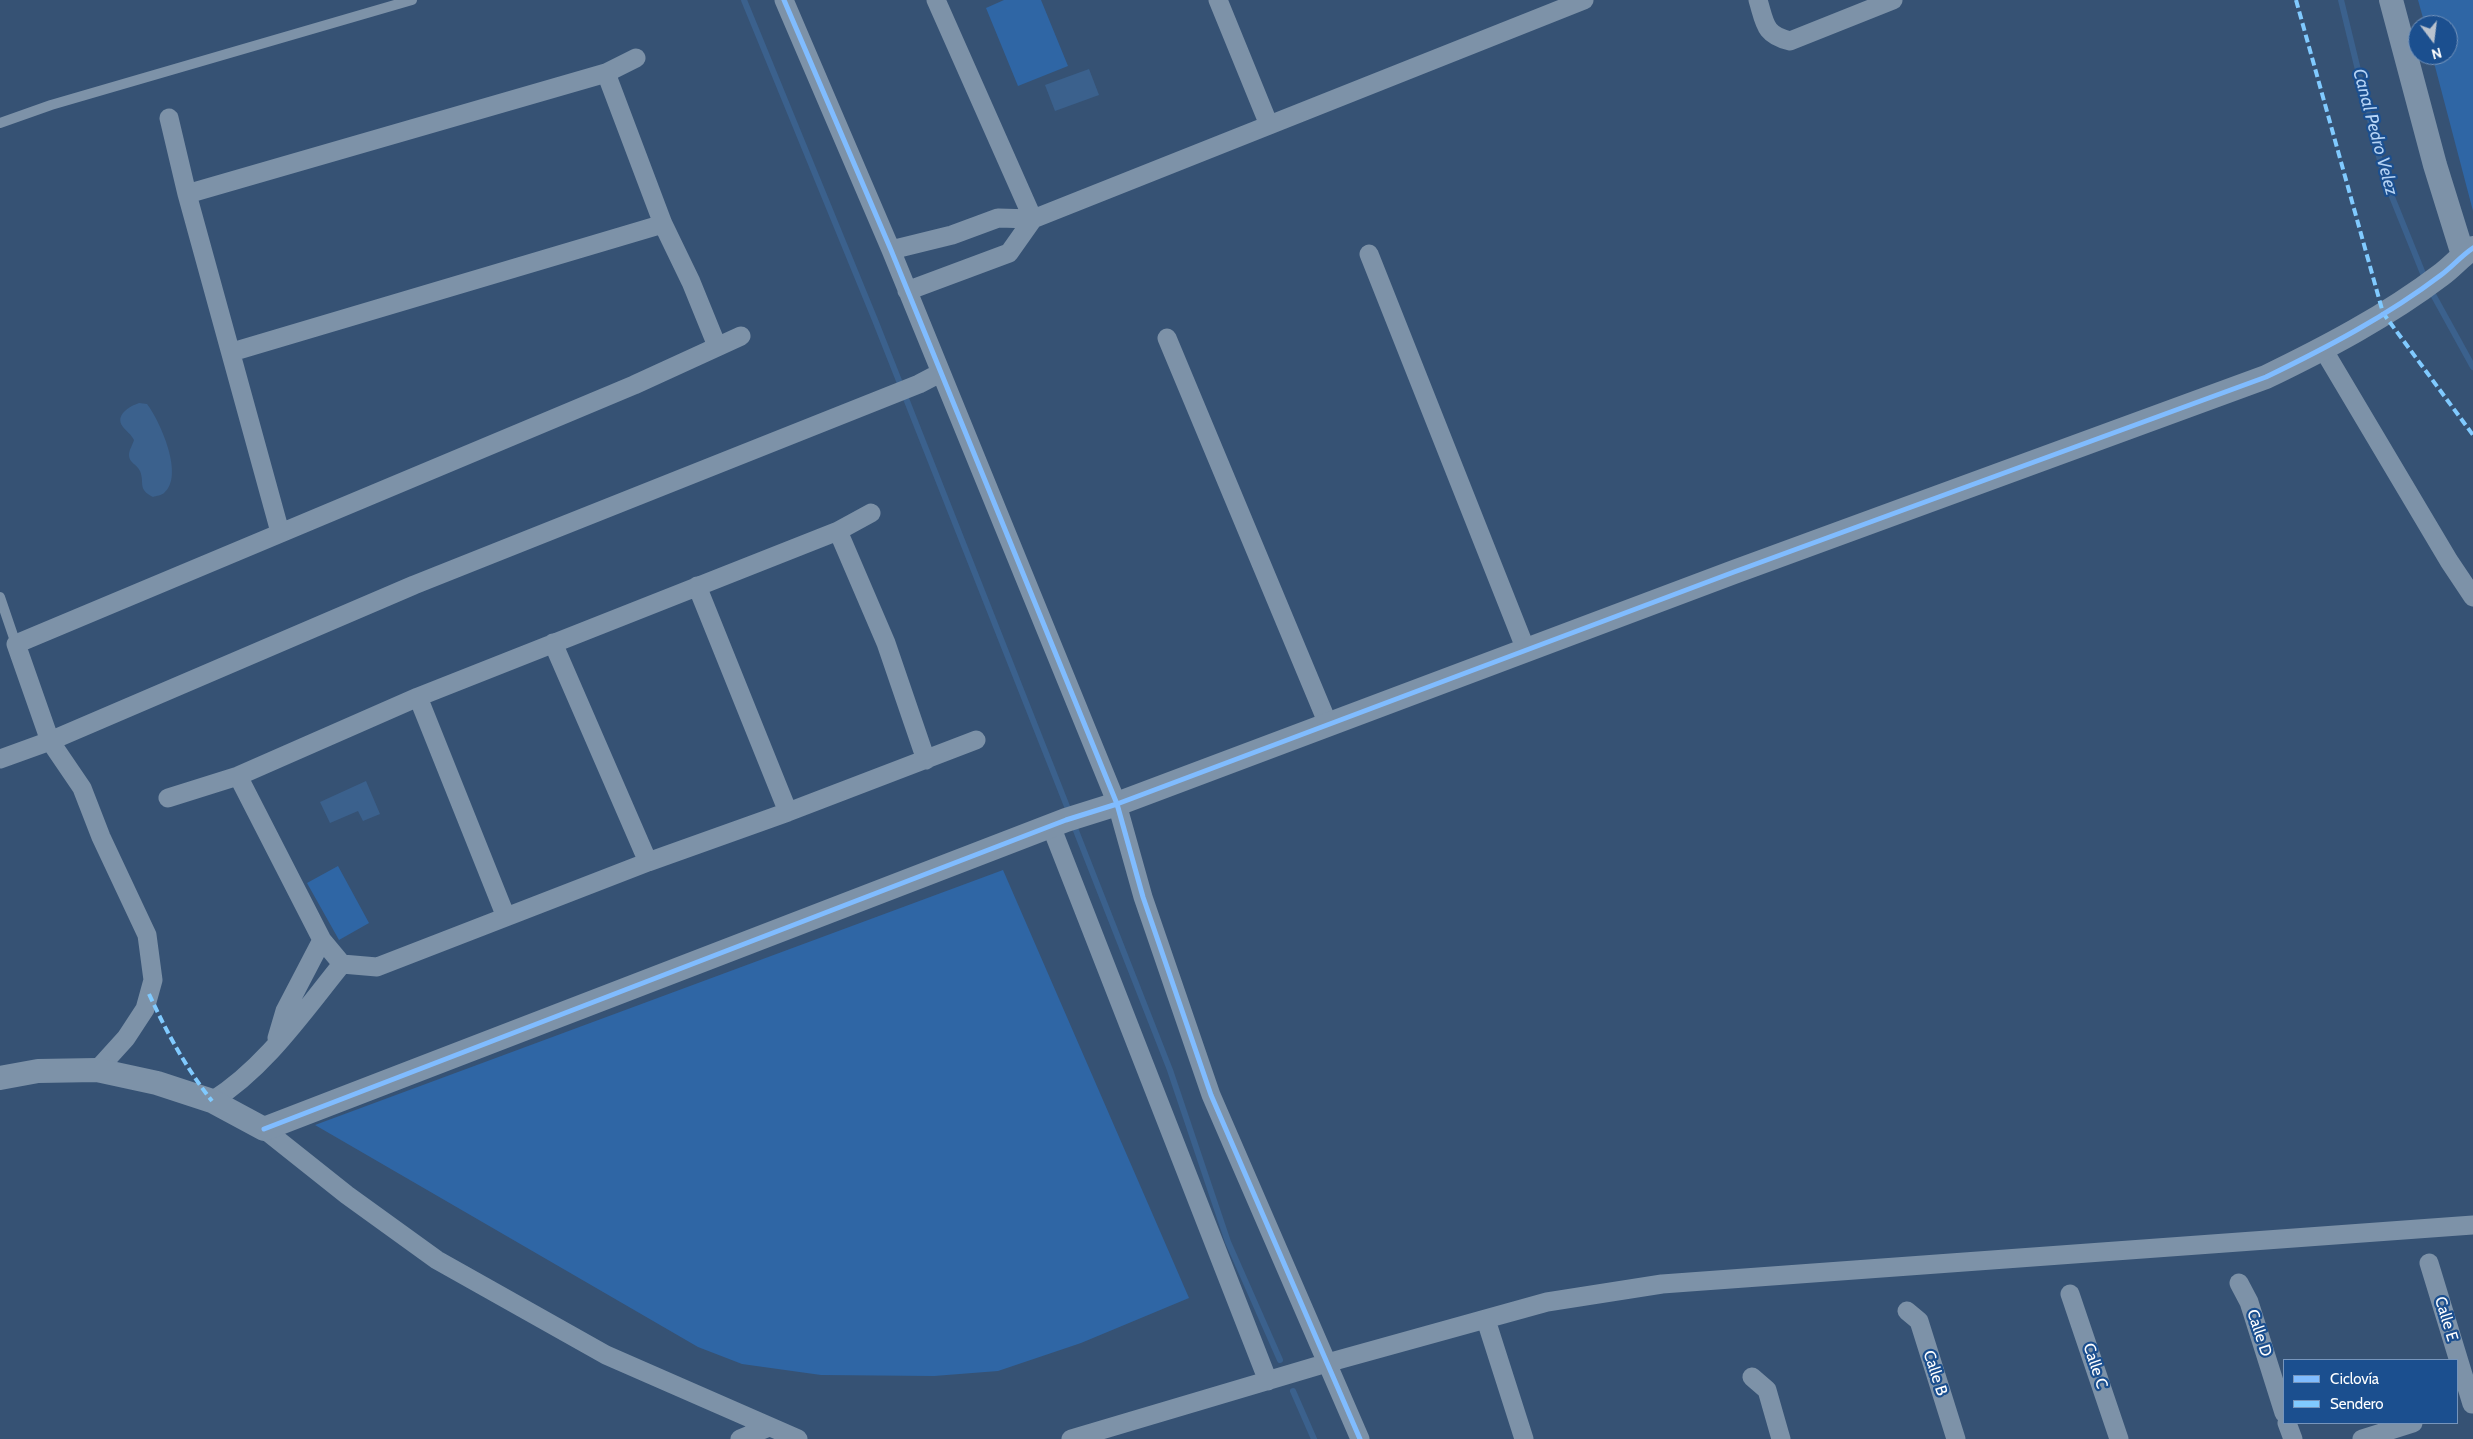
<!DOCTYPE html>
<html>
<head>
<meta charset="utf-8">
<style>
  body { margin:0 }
  #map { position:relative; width:2473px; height:1439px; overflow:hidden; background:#365274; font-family:Cabin,sans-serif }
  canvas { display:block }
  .legend { position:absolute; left:2283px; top:1359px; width:175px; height:65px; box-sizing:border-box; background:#1b4f8f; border:1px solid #7695bc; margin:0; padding:6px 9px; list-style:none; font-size:15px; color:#fff }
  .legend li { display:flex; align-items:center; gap:10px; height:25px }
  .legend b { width:25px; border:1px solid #7695bc }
  .north { position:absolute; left:2408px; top:15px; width:50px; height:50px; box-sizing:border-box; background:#1b4f8f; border:1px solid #7695bc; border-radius:50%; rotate:165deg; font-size:14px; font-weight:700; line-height:20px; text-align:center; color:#fff }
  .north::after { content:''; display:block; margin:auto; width:18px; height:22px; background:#b9c2ce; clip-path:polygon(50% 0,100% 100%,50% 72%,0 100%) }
</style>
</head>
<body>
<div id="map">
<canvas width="2473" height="1439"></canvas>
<ul class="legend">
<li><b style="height:6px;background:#80bcff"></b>Ciclovía</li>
<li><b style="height:6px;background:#80caff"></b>Sendero</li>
</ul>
<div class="north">N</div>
</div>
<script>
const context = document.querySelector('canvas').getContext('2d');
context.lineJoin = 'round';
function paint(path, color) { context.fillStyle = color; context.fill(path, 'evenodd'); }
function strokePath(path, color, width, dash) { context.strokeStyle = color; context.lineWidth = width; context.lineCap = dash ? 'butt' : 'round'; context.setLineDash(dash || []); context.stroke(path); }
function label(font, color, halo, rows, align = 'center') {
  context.font = font + ' Cabin,sans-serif'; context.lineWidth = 4.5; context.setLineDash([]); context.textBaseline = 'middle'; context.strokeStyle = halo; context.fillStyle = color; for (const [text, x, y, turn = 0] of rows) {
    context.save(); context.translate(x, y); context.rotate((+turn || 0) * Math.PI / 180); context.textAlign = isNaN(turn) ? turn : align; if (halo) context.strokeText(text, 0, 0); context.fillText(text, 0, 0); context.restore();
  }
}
paint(new Path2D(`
  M1004,0H1041L1068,66L1018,86L986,8Z
  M2418,0H2473V211L2432,55H2448V25H2425Z
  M338,866L369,923L339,940L307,883Z
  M1003,870L1189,1298L1081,1343L998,1371L934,1376L821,1375L742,1364L698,1347L315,1125Z`), '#2f66a5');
paint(new Path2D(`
  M1089,69L1099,95L1055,111L1045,85Z
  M139,403L147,404C160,421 185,476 164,493C162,495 156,496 153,497C137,489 145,483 140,471C137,464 129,463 129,455C129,450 133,444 134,440C131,434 127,432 123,427C114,415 130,406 139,403Z
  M366,781L380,814L363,821L358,811L330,823L320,802Z`), '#3b618d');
strokePath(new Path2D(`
  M744,0L875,320L1070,814
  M2341,0L2384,177L2426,281
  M2430,289L2473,367
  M1073,823L1170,1070L1228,1242L1280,1360
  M1293,1391L1314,1439`), '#3b618d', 6);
strokePath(new Path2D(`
  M0,123L51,105L412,0
  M0,597L16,644`), '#7d92a8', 10);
strokePath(new Path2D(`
  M784,0L891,250L1117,804L1143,897L1211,1095L1360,1439
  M936,0L1033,219
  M1218,0L1269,125
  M1758,0C1765,23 1764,35 1790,41L1893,0
  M606,73L663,224L691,282L717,346
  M169,118L187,194L280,532
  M187,194L606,73L636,58
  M891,250L952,235L998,218L1033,219L1584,0
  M1369,254L1526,650
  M907,291L1009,253L1033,219
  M1167,338L1328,724
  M2323,349L2449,561L2473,597
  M232,352L663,224
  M838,531L886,643L926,760
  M697,586L788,812
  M553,643L648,862
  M418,697L506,917
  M0,759L50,741L414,585L919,384L940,373
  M238,776L322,940L342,964L377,967L648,862L788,812L976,740
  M168,798L238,776L418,697L838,531L871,513
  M1051,826L1268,1381
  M277,1038L285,1011L322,940
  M97,1070L126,1038L145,1009L153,980L147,935L101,837L82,788L50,741L16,644L634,385L741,336
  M212,1101C265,1068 303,1012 342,964
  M264,1129L347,1195L437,1260L606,1355L798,1439
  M2429,1263L2472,1404
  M2239,1283L2249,1302L2284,1413
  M2070,1294L2119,1439
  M1907,1311L1919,1321L1956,1439
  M1486,1320L1524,1439
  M1752,1377L1767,1390L1781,1439
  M2287,1423L2293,1439
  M740,1439L769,1427
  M1071,1439L1327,1363L1547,1302L1662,1284L2473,1225
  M2362,1439L2413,1423`), '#7d92a8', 19);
strokePath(new Path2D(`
  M2391,0L2435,165L2463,255
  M0,1078L38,1071L97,1070L157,1083L212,1101L264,1129L1066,820L1117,804L1734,572L2266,377C2326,348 2387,316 2441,275C2452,267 2461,256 2473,248`), '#7d92a8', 24);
strokePath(new Path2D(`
  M2296,0L2383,313L2473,435
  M149,994C167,1033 186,1068 212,1101`), '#80caff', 4, [8, 4]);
strokePath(new Path2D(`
  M784,0L891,250L1117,804L1143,897L1211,1095L1360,1439
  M264,1129L1066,820L1117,804L1734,572L2266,377C2326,348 2387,316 2441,275C2452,267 2461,256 2473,248`), '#80bcff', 5);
label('16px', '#fff', '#1b4f8f', [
  ["Calle E",2446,1319,73],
  ["Calle D",2259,1333,72],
  ["Calle C",2095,1366,72],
  ["Calle B",1935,1373,72]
]);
label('italic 18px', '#b5d3f5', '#1b4f8f', [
  ["Canal Pedro Velez",2375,132,75]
]);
</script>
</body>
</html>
